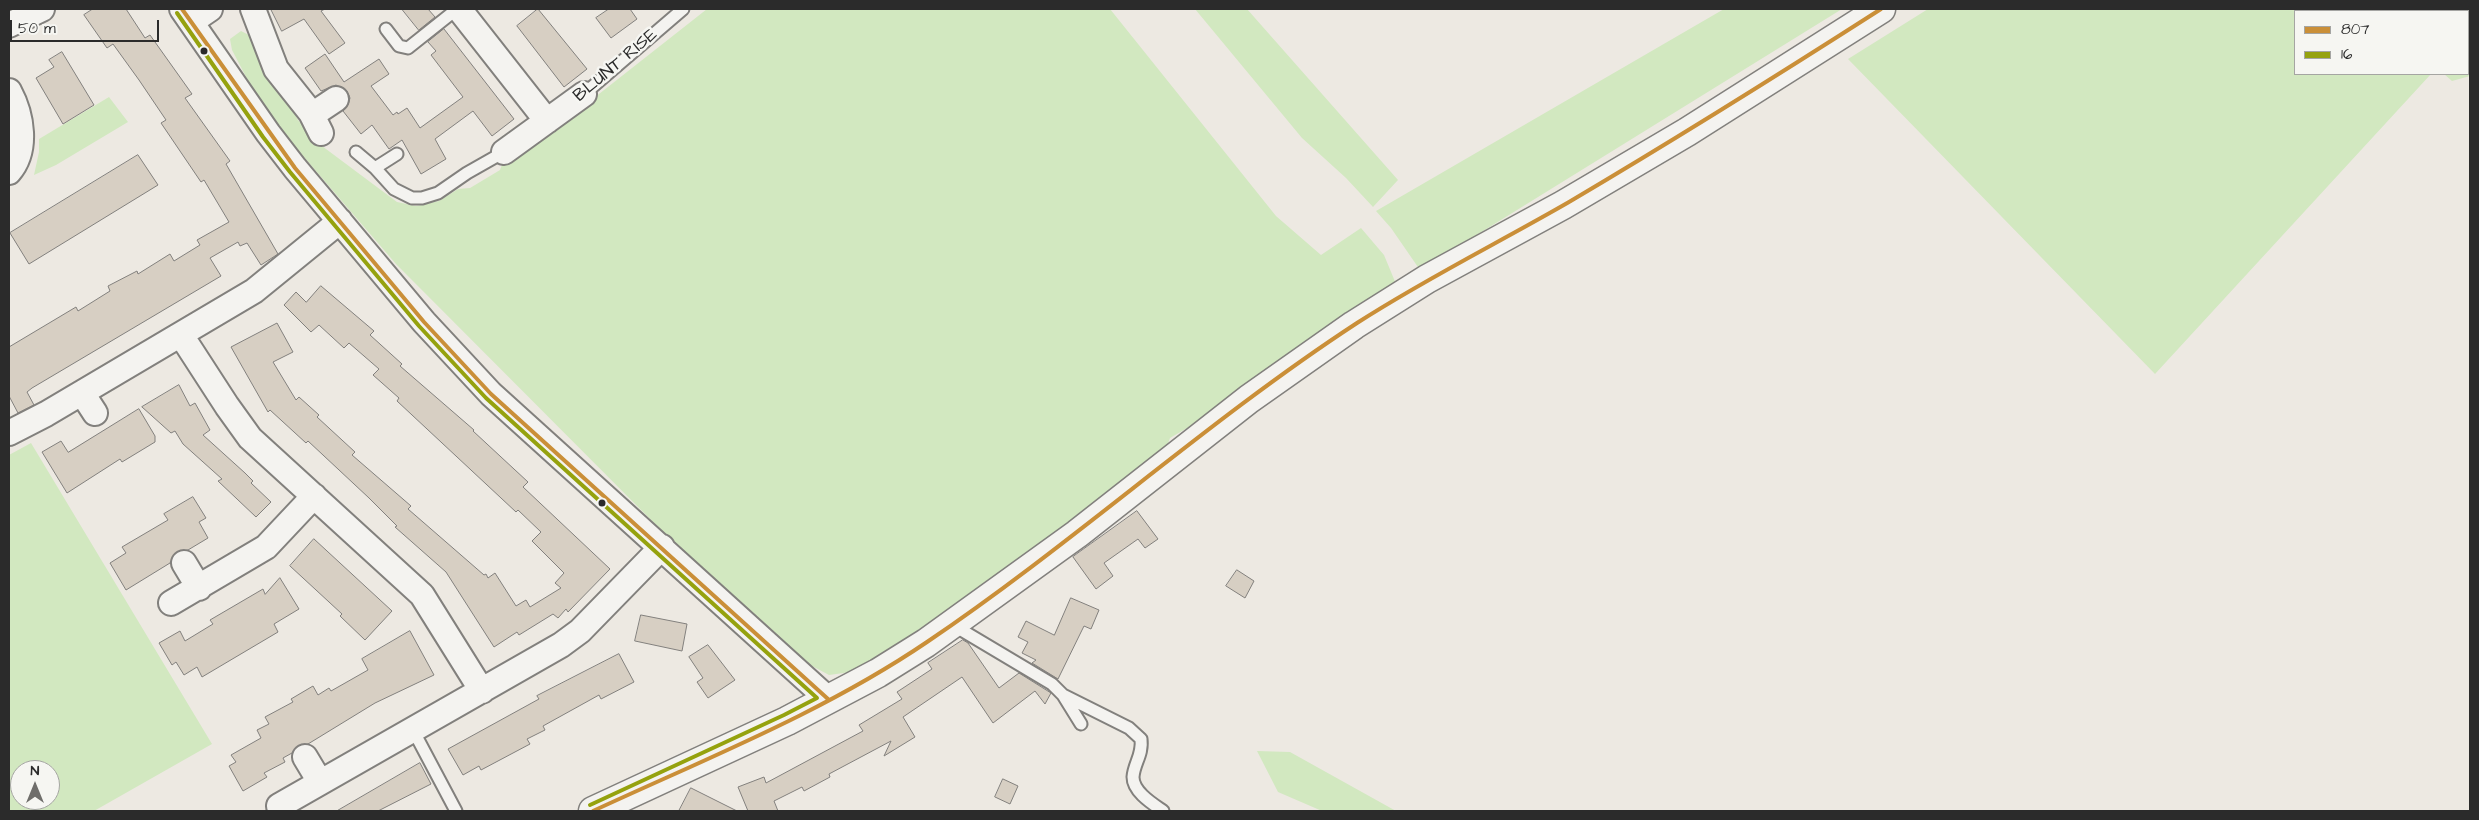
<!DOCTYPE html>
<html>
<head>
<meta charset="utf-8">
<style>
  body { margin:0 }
  #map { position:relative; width:2479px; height:820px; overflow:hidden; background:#ede9e2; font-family:"Architects Daughter",sans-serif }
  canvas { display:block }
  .frame { position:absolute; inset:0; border:10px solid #2b2b2b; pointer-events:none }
  .legend { position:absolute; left:2294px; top:10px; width:175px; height:65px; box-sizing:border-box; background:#f6f6f2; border:1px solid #a5a5a2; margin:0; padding:6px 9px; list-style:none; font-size:15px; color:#2b2b2b }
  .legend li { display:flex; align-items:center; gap:10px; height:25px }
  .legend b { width:25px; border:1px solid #a5a5a2 }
  .north { position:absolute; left:10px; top:760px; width:50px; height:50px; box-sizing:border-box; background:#f6f6f2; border:1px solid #a5a5a2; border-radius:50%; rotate:0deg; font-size:14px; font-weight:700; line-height:20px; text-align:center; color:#2b2b2b }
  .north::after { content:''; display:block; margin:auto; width:18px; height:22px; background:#6f6e6b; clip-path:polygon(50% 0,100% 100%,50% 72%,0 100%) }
  .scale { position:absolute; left:10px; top:20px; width:149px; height:22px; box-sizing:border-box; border:2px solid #2b2b2b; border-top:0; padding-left:6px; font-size:15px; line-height:18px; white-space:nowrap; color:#2b2b2b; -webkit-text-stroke:4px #f6f6f2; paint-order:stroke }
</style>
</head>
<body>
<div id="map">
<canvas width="2479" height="820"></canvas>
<div class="frame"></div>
<ul class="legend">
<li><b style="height:6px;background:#ca8f38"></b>807</li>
<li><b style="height:6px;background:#95a20e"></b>16</li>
</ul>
<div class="north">N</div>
<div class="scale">50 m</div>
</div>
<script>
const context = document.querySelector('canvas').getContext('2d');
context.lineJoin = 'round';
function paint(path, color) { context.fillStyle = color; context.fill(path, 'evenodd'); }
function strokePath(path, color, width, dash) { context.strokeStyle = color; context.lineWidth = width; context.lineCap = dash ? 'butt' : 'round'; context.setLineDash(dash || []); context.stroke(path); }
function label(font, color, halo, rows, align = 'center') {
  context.font = font + ' "Architects Daughter",sans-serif'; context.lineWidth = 5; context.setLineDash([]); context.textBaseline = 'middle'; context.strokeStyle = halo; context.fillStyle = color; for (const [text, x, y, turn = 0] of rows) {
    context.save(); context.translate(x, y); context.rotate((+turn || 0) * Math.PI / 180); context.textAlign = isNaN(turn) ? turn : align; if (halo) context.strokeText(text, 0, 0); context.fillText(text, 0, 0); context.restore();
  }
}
paint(new Path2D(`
  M707,9H1110L1276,216L1321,255L1361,228L1384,255L1401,296L1302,361L1170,438L1166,449L1100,517L950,612L851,672L829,675L801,660L665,534L396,264L284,134L255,94L232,50L230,39L241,31L251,36L298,120L322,146L397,202L416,206L439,201L458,189L470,188L500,170L505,156L585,105Z
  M1195,9H1247L1398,180L1373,207L1346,178L1302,138Z
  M1724,9H1842L1420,270L1391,228L1376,211Z
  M1928,9H2470V76L2452,81L2444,74H2468V11H2295V74H2431L2155,374L1848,59Z
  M109,97L128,122L56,165L34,175L39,152V139Z
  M31,443L212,744L94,811H9V455ZM20,770H50V800H20Z
  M1257,751L1290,752L1396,811H1322L1278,792Z`), '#d2e8c0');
const building = new Path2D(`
  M93,9H126L145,38L150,35L192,94L185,98L230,161L226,164L278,254L261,265L247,243L240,246L238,242L210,258L221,276L32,388L27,392L34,405L18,413L9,396V347L76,307L78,311L110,291L108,286L137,271L138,274L170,254L174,261L200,245L197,240L229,222L204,180L201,182L161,123L166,120L139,80L113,44L107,48L84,15Z
  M271,9H325L321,11L345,43L329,54L304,19L282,31Z
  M402,9H428L435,17L419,30Z
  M538,9L587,69L564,87L517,26Z
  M609,9H630L637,19L611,38L596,18Z
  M444,29L514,119L492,136L473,111L435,139L446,159L421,174L402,140L389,149L372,125L361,134L343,111L348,105L350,98L347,91L336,85L321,91L305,68L325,54L344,82L379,59L389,74L371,86L393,115L397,112L398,114L407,108L420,128L463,97L431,55L436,51L428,42Z
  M62,52L94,105L63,124L36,78L54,67L49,60Z
  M138,155L158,185L29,264L10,233Z
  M321,286L374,331L370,335L402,364L400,366L474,430L473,431L528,482L523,487L610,569L568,612L566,609L558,618L553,614L519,635L517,632L494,647L446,572L395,527L397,526L369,498L308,441L306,443L270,410L268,412L231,347L277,323L293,352L273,362L296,400L299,397L319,415L317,417L355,452L352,455L411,506L408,509L484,575L486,574L488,578L495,573L516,606L526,600L530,607L561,588L555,583L564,573L532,541L541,532L518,510L516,512L397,401L399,398L373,375L379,369L349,343L344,348L319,325L311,332L284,305L296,292L306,302Z
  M179,385L190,406L195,403L210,430L203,435L245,473L253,481L251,483L271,502L256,517L218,481L222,479L183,444L175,431L171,433L142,407Z
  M139,409L155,436V442L122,462L120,459L67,493L42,452L61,441L68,452Z
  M193,497L206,518L199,522L208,538L188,550L177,552L170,563L126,590L110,563L126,553L122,547L168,520L164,514Z
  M1137,511L1158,539L1145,548L1138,539L1104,563L1113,576L1096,589L1073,557Z
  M314,539L392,611L365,640L340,616L342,614L290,566Z
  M1237,570L1254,581L1245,598L1226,586Z
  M280,578L299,609L274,624L278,632L202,677L197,667L184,675L176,662L172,665L159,643L180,631L185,641L213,624L210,620L263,589L265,594Z
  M1071,598L1099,610L1091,629L1084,626L1058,679L1032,663L1036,660L1022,653L1028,642L1018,637L1026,621L1054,635Z
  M641,615L687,624L682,651L635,641Z
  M410,631L434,675L375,703L308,744L298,746L292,753L283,758L285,762L264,773L267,777L243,791L229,766L236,762L231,755L261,738L257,730L269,724L265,717L293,702L291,699L313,686L318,695L329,688L331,691L368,670L362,659Z
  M963,640L968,643L999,688L1019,673L1051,693L1045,704L1035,691L993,723L962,677L903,717L915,737L884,756L891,741L829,774L830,777L804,791L802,787L774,801L778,811H748L738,787L764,777L766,783L863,731L859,725L902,699L897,692L932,669L928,663Z
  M708,645L735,680L708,698L697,682L703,678L689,657Z
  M619,654L634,682L601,699L599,695L543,726L545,730L527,739L530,744L481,770L479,766L463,775L448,749L539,699L537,696Z
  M420,763L431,784L378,811H337Z
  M1003,779L1018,786L1010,804L995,797Z
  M691,788L737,811H679Z`);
paint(building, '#d7cfc3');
strokePath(building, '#82807d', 1);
const service = new Path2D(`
  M386,29L399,46L408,48L457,9
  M584,94L683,9
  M356,152L375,168L394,189L412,198H422L438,193L467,173L504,152
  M375,168L397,154
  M953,625L1052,684L1063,695L1081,724
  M1063,695L1129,728L1141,739C1143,755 1134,763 1133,777C1133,792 1153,804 1163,811
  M413,730L456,811`);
const minor = new Path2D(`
  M182,9L268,133L295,168L424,322L491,394L828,699
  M253,9L276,69L311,113L321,133
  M459,9L547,121
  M191,22L210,9
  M9,25L42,9
  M9,91C22,115 28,150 9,172
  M312,115L336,99
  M504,152L584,94
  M181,335L227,406L250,438L422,595L482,691
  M82,393L95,413
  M9,433L46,414L254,291L340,221
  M184,563L199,588
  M171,603L266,547L314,496
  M305,757L320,782
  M279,806L561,645L580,631L662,547`);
const secondary = new Path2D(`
  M593,811L787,721L878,673L926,643L1077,534L1249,399L1354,325L1427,279L1563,205L1687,132L1881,9`);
strokePath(service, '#82807d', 15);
strokePath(minor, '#82807d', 28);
strokePath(secondary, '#82807d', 31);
strokePath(service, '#f4f3f0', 11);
strokePath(minor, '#f4f3f0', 24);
strokePath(secondary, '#f4f3f0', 28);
strokePath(new Path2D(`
  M182,9L295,168L424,322L491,394L828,699
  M593,811C705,759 824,712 927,642C1075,542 1207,421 1357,323C1425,279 1498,243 1569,202C1674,140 1778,75 1881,9`), '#ca8f38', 4);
strokePath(new Path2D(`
  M177,13L263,137L290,172L419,326L486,398L817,698L784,715L590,805`), '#95a20e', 4);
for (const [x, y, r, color] of [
  [204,51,4.5,"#2b2b2b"],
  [602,503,4.5,"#2b2b2b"]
]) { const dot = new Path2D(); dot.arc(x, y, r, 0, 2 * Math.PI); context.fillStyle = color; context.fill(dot); strokePath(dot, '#f6f6f2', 2); }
label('18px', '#2b2b2b', '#f6f6f2', [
  ["BLUNT RISE",616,66,-40]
]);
</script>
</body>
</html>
